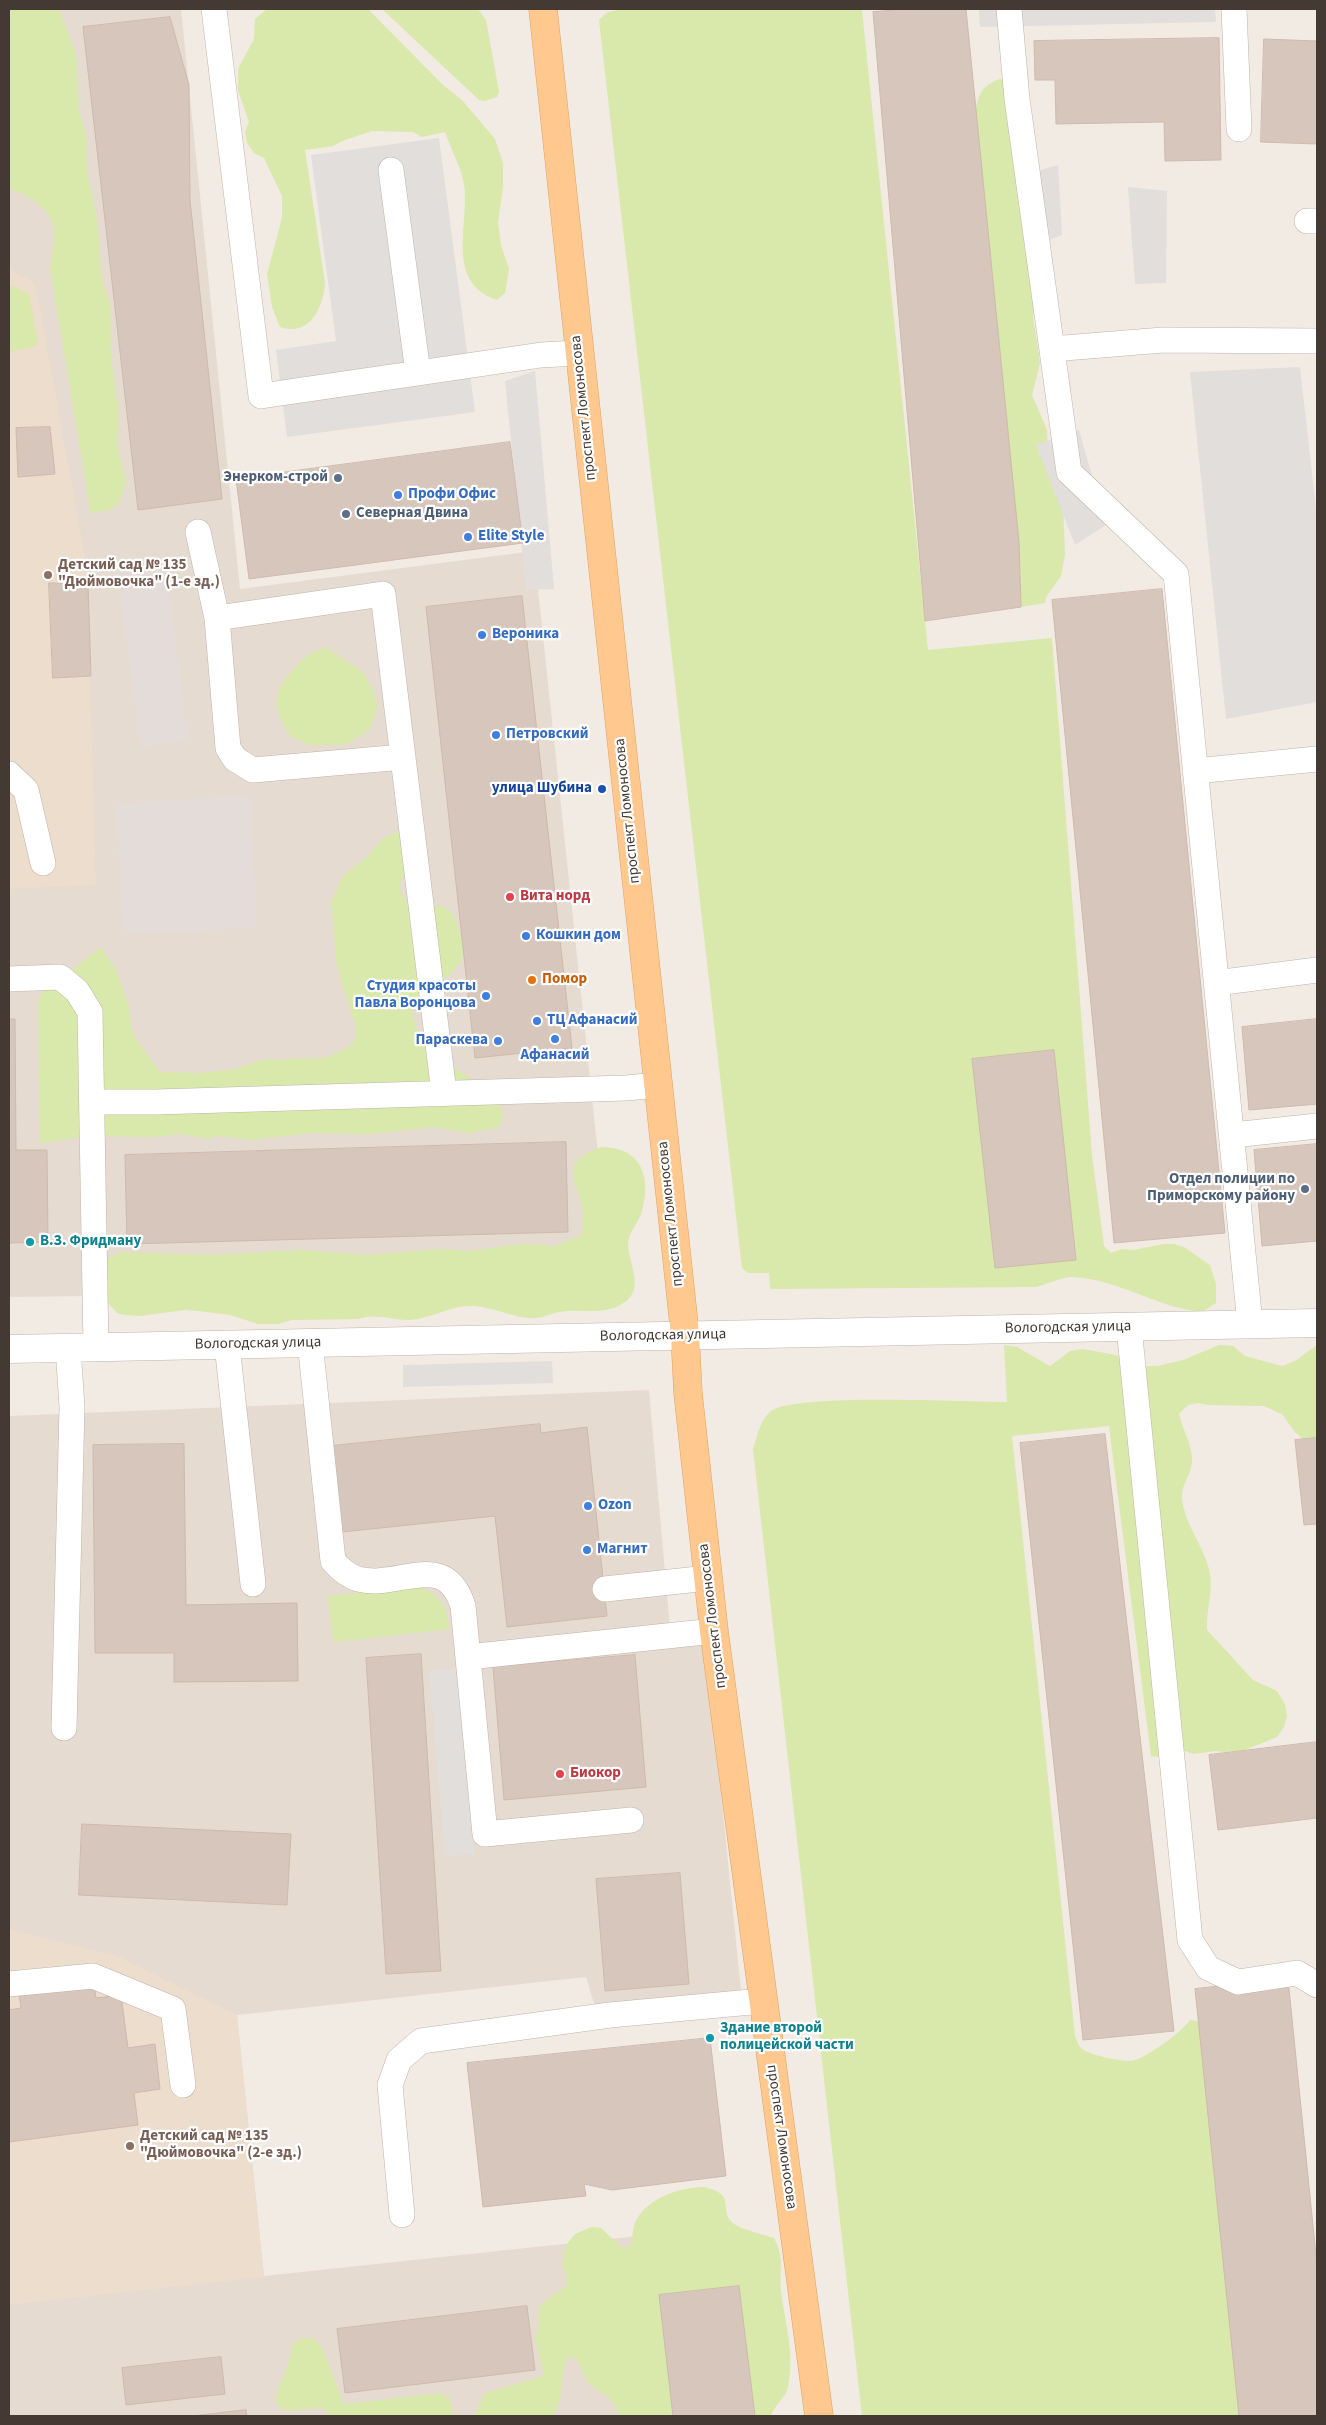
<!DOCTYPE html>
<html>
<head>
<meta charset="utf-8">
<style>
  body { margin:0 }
  #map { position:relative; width:1326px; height:2425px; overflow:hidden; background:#f2ebe3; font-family:"Source Sans 3",sans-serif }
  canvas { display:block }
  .frame { position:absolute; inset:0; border:10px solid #443a33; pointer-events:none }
</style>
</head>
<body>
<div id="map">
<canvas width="1326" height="2425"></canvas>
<div class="frame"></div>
</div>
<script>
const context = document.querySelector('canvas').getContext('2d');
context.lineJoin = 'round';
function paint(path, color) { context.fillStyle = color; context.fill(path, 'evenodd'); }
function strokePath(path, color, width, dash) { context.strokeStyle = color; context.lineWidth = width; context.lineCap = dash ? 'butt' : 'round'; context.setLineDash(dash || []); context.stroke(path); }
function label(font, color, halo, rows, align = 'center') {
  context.font = font + ' "Source Sans 3",sans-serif'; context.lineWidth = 4.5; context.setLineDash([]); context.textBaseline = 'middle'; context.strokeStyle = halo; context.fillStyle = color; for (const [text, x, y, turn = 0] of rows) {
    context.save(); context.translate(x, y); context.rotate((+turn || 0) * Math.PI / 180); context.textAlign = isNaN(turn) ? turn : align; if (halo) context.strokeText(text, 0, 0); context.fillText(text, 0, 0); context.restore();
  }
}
paint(new Path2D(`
  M9,9H181L240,589L534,551L610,1267L575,1290L9,1297Z
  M649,1390L670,1629L704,1627L741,1990L595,2007L586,1977L237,2015L264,2276L723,2227L742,2241L762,2416H9V1416Z`), '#e6dbd1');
paint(new Path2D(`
  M165,563L188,741L140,747L117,570Z
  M250,796L257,928L123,934L116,803Z`), '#e4dcd8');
paint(new Path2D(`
  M9,269L35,283L87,567L96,885L9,889Z
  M9,1929L118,1956L237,2015L264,2277L9,2305Z`), '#ecddcd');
paint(new Path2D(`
  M9,9H59L76,54L79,111L86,135L87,169L97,220L102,280L110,305L112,364L119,412L117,445L126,482L119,504L110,510L91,513L50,267C54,240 61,222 37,203C28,197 19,191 9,189Z
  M267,9H368L443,85L462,100L495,139L503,163V187L498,222L501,245L509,269L505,293L497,300C444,282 470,224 464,184C462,170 450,147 445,132L422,137L413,132L372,131L342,141L333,146L305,150L325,283C323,309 309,337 280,327L272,307L267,274L282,218V196L264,158L254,153L247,143L245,132L249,122L238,90V69L254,39L255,19Z
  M382,9H478L486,20L499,92L497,97L485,101L479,100Z
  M621,9L862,10L928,650L1052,638L1092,1155L1104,1246L1111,1253L1122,1249L1133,1250L1164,1244H1174L1184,1247L1210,1265L1216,1284V1303L1202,1312C1158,1308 1118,1279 1073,1277C1061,1277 1048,1284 1036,1287L770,1289L769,1273H748L742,1268L599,20L606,13Z
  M1000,79L1007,81L1037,295L1033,317L1040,363L1032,395L1047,430L1049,467L1063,501L1065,555L1061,576L1046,597L1045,603L1021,607L974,114C980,94 979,87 1000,79Z
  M9,285L29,294L38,345L9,352Z
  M325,647L363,672L375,694L377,707L374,719L369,729L350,743L340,745H308L290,736C273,707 270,695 294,669C306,655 307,654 325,647Z
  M405,828L409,871L401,878L400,890L405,900C410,902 415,904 420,905C428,906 438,904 446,908C455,914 457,924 460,934C480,989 398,977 415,1023C418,1032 421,1042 429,1049C445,1066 503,1091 503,1116C503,1119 500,1124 499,1127L470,1133L433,1127L369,1134L311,1133L250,1140L218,1136L208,1139L181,1134L152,1137L90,1136L40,1143L38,997L101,947L115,968L128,1003L131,1027L136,1039L160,1072L199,1073L237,1069L260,1060L325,1058L347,1048L355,1040L356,1028L337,967L331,902L340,882L346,873L367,857L382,839Z
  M602,1147C643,1147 652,1180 641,1214C637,1225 628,1233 628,1245C629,1266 646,1290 622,1304C602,1316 580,1308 559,1312C549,1314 541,1319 530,1318C511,1317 493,1307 474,1306C450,1305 431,1319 408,1320C391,1320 375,1313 359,1319L292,1320L278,1324H258L230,1315L198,1311L185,1310L140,1316L124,1315L117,1313L108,1303L100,1272C106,1260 110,1254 123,1252L205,1255L303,1250L367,1255L440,1249L472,1251L520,1244L555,1246L581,1235C582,1227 584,1219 583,1212C577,1177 556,1163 602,1147Z
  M1004,1345L1017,1347L1050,1366L1070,1351L1083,1349L1121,1356L1144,1366H1157L1183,1360L1219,1345L1233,1346L1245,1356L1282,1366L1295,1361L1317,1345V1443L1308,1444L1294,1431L1282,1414L1264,1406L1208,1405L1198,1403L1188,1405L1179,1414C1182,1429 1193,1446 1192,1461C1192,1474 1181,1484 1182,1498C1184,1523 1203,1545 1209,1569C1214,1590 1206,1609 1207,1630L1253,1680L1277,1691L1285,1704L1287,1716L1284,1727L1277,1737L1245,1750L1225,1752L1215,1751L1194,1754L1185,1751L1164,1758L1151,1756L1109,1426L1012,1436L1075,2036C1077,2041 1079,2047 1082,2049C1092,2056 1120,2061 1131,2061C1144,2060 1183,2031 1190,2020L1203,2022L1244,2416H862L753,1449C757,1437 760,1420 771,1411C795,1393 967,1402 1007,1402Z
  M418,1587C440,1594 447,1607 450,1629L333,1642L328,1596Z
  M703,2187C739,2194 717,2209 733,2223C739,2229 765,2235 774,2238C785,2259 779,2269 781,2291C785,2325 795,2351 788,2387C786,2398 774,2405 771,2416H755L739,2286L659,2295L673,2416H619C614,2396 600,2394 588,2382C579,2372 584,2358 568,2357C559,2376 564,2398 554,2416H474L485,2393L544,2376L535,2337L538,2330L539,2306L567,2285V2277L562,2263L566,2245L575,2234L592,2227L601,2228L622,2248L631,2246C633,2238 632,2230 635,2223C646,2198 678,2188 703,2187Z
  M301,2338H313L322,2347L344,2404L441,2393L449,2398L455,2416H328L326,2409C310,2406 297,2414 280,2409L275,2400C279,2380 291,2368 291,2346Z`), '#d9e8ab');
paint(new Path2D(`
  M979,9H1215L1216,22L980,27Z
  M439,138L475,412L287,437L276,350L336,341L311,155Z
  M1058,165L1062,235L1044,242L1033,172Z
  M1128,187L1167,191L1166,283L1135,284Z
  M1300,367L1317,518V702L1226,719L1190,372Z
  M535,371L554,589L526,590L505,381Z
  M1079,430L1106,525L1075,545L1036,445Z
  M552,1361L553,1383L403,1387V1365Z
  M458,1668L474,1854L445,1856L429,1671Z`), '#e2dedc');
const building = new Path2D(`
  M909,9H966L1019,542L1021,607L925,621L873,12Z
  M170,17L189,85L190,200L222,499L138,510L83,27Z
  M1219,38L1221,160L1165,161L1164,122L1056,124L1055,80H1035L1034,41Z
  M1264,39L1317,41V144L1261,142Z
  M50,427L55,474L18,477L16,428Z
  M510,442L523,543L249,579L236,479Z
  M49,583L88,584L91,676L53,678Z
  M1162,589L1225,1233L1114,1243L1052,600Z
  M522,596L572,1048L475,1058L426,607Z
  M9,1019H15L16,1150H47L48,1242L9,1243Z
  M1317,1019V1104L1249,1110L1242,1027Z
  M1054,1050L1076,1260L995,1268L972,1059Z
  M566,1142L568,1232L127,1244L125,1155Z
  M1317,1144V1241L1262,1246L1254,1150Z
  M540,1424L541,1433L587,1427L607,1616L507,1627L495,1516L342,1532L332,1446Z
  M1105,1434L1174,2031L1083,2040L1020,1443Z
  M1317,1438V1524L1304,1525L1295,1440Z
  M184,1444L186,1605L297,1603L298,1681L174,1682V1653H95L93,1445Z
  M421,1654L441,1971L386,1974L366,1658Z
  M635,1655L646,1787L504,1800L493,1667Z
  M1317,1742V1818L1218,1830L1209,1755Z
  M82,1824L291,1834L287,1905L79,1895Z
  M680,1873L689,1984L605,1991L596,1879Z
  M1288,1979L1317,2265V2416H1239L1195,1989Z
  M94,1985L96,1998L121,1995L128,2048L155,2044L160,2089L134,2093L138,2125L9,2142V2010L21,2008L19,1994Z
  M710,2038L726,2176L612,2190L584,2184L586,2196L483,2207L467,2063Z
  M739,2286L755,2416H673L659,2295Z
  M527,2306L535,2370L345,2393L337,2329Z
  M221,2357L225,2394L126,2405L122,2368Z
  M246,2410L247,2416H193Z`);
paint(building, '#d7c6bc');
strokePath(building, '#cfbaac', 1);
const service = new Path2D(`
  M214,9L261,396L541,355L578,353
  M1009,9L1017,99L1069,472L1176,574L1250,1324
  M1234,9L1239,129
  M391,170L418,373
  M1307,221H1317
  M1052,349L1163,340L1317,341
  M198,532L217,618
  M403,757L253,770L235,759L228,748L217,618L383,594L444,1093
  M1195,771L1317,759
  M9,774L26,790L43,863
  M9,979L60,977L77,991L90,1012L96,1347
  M1216,983L1317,970
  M93,1102H156L626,1088L658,1085
  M1233,1135L1317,1126
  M1129,1327L1190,1940L1208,1968L1238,1982L1297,1973L1317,1985
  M310,1342L333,1561C340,1569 348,1576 358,1579C398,1590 445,1548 463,1606L485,1834L631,1820
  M227,1345L253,1584
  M605,1589L708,1578
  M468,1657L714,1631
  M64,1728L72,1407L68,1347
  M9,1984L93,1976L173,2009L183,2085
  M402,2215L390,2085L399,2060L421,2041L610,2015L762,2001`);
const minor = new Path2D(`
  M9,1349L1317,1323`);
const primary = new Path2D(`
  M543,9L685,1334L688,1393L714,1631L819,2416`);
strokePath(service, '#c0b3a9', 26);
strokePath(minor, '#c0b3a9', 29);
strokePath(primary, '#e5a15e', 29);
strokePath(service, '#fff', 25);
strokePath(minor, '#fff', 28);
strokePath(primary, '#ffc88f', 28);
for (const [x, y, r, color] of [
  [338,478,5,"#5c6f8a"],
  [398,495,5,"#3f7fe0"],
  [346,514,5,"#5c6f8a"],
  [468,537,5,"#3f7fe0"],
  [48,575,5,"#8d6e63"],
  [482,635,5,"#3f7fe0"],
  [496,735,5,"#3f7fe0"],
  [602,789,5,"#1a4fb4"],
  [510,897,5,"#e0444e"],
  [526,936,5,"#3f7fe0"],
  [532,980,5,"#e8710a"],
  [486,996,5,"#3f7fe0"],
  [537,1021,5,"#3f7fe0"],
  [555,1039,5,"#3f7fe0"],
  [498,1041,5,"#3f7fe0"],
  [1305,1189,5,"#5c6f8a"],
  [30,1242,5,"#0f9aa8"],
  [588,1506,5,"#3f7fe0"],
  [587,1550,5,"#3f7fe0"],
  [560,1774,5,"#e0444e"],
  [710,2038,5,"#0f9aa8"],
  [130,2146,5,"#8d6e63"]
]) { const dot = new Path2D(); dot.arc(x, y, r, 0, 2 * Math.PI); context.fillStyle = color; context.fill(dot); strokePath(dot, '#fff', 2); }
label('15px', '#443a33', '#fff', [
  ["проспект Ломоносова",584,408,-96],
  ["проспект Ломоносова",628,811,-96],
  ["проспект Ломоносова",671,1214,-96],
  ["Вологодская улица",1068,1328,-1],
  ["Вологодская улица",663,1336,-1],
  ["Вологодская улица",258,1344,-1],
  ["проспект Ломоносова",713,1616,-97],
  ["проспект Ломоносова",781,2137,82]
]);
label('bold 15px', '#4e5e75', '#fff', [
  ["Энерком-строй",328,478],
  ["Северная Двина",356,514,"left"],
  ["Отдел полиции по",1295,1180],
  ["Приморскому району",1295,1197]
], 'right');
label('bold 15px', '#366cbe', '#fff', [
  ["Профи Офис",408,495],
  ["Elite Style",478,537],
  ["Вероника",492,635],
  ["Петровский",506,735],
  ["Кошкин дом",536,936],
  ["Студия красоты",476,987,"right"],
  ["Павла Воронцова",476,1004,"right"],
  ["ТЦ Афанасий",547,1021],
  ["Параскева",488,1041,"right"],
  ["Афанасий",555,1056,"center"],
  ["Ozon",598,1506],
  ["Магнит",597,1550]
], 'left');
label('bold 15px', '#785e54', '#fff', [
  ["Детский сад № 135",58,566],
  ["\"Дюймовочка\" (1-е зд.)",58,583],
  ["Детский сад № 135",140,2137],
  ["\"Дюймовочка\" (2-е зд.)",140,2154]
], 'left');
label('bold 15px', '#164399', '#fff', [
  ["улица Шубина",592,789]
], 'right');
label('bold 15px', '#be3a42', '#fff', [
  ["Вита норд",520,897],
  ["Биокор",570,1774]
], 'left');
label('bold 15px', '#c56008', '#fff', [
  ["Помор",542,980]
], 'left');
label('bold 15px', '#0d838f', '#fff', [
  ["В.З. Фридману",40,1242],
  ["Здание второй",720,2029],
  ["полицейской части",720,2046]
], 'left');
</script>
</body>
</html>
